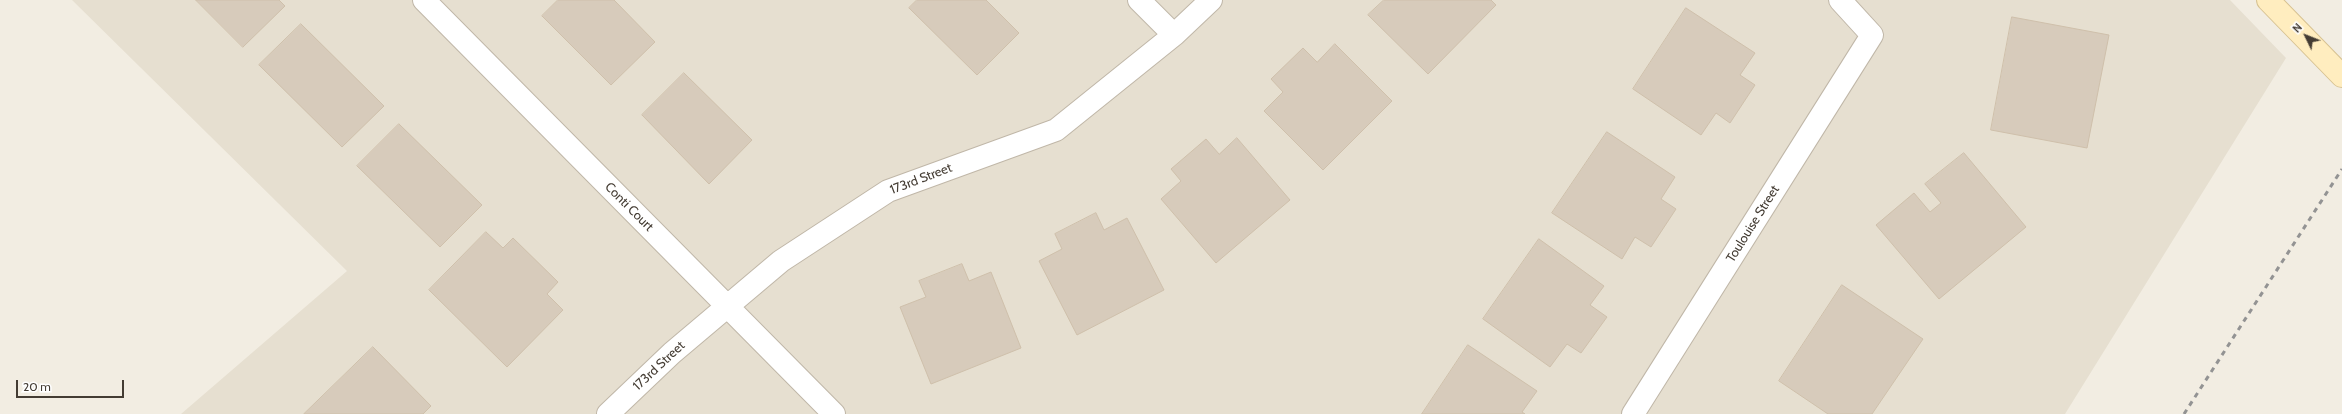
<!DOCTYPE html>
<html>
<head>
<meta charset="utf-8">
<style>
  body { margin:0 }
  #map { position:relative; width:2342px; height:414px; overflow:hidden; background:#f2ede2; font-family:Cabin,sans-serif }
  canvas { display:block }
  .north { position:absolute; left:2286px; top:16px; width:40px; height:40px; -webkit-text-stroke:3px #fff; paint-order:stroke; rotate:313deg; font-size:11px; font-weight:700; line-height:16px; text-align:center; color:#443c33 }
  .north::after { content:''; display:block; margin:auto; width:14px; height:18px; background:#443c33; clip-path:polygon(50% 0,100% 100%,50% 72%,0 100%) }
  .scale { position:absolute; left:16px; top:380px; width:108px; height:18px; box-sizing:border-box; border:2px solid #443c33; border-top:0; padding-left:5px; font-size:12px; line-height:14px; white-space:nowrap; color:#443c33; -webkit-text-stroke:3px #fff; paint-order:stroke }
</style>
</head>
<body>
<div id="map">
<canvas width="2342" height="414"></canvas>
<div class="north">N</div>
<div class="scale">20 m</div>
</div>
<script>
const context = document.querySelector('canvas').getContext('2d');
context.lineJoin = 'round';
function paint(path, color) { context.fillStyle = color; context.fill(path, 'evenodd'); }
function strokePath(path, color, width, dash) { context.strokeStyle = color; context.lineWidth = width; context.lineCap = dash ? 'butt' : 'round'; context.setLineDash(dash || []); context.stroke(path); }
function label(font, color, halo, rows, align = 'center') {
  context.font = font + ' Cabin,sans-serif'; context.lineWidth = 4; context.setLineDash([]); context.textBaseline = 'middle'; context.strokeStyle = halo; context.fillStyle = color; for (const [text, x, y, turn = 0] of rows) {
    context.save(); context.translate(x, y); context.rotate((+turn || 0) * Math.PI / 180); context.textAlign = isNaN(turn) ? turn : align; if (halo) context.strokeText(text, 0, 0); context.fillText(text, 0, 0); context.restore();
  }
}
paint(new Path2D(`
  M72,0H2230L2286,58L2065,414H181L347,271Z`), '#e6dfd0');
const building = new Path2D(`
  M196,0H279L285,6L243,47Z
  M558,0H614L655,42L611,85L542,16Z
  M917,0H986L1019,33L977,75L909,8Z
  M1384,0H1491L1496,5L1428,74L1368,15Z
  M1686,8L1755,53L1740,75L1755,85L1730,123L1716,113L1701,135L1633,89Z
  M2012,17L2109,35L2087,148L1991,130Z
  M301,24L384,106L342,147L259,65Z
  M1335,44L1392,101L1323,170L1264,111L1283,92L1271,79L1303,48L1317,62Z
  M684,73L752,140L709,184L642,115Z
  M399,124L482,205L440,247L357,166Z
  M1607,132L1675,177L1661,199L1676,209L1651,247L1635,237L1622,259L1552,213Z
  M1237,138L1290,200L1216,263L1161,199L1181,181L1171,169L1206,139L1219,154Z
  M1964,153L2026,227L1939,299L1876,225L1914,193L1930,212L1941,203L1925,184Z
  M1096,213L1104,230L1127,218L1164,290L1077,335L1039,261L1062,249L1055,234Z
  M486,232L503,248L513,238L558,282L547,294L563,310L507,367L429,290Z
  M1539,239L1604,286L1590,305L1607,317L1581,353L1567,344L1550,367L1483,319Z
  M962,264L969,281L991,272L1021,348L931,384L900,307L926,297L919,281Z
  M1842,285L1923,339L1872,414H1828L1779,381Z
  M1468,345L1537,391L1522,412L1525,414H1422Z
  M373,347L431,406L423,414H304Z`);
paint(building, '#d7cbbb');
strokePath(building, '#cfc0ab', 1);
const street = new Path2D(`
  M424,0L834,414
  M1139,0L1174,35
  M608,414L672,353L781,261L888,191L1056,130L1174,35L1211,0
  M1633,414L1872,35L1840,0`);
const secondary = new Path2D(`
  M2268,0L2342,76`);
strokePath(street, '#c0b7a8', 24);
strokePath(secondary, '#d7c292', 24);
strokePath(street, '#fff', 22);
strokePath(secondary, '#ffedbf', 22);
strokePath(new Path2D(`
  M2184,414L2342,169`), '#939393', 3, [5, 5]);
label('13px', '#443c33', '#fff', [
  ["173rd Street",921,179,-21],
  ["Conti Court",629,207,45],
  ["Toulouise Street",1753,224,-58],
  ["173rd Street",659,366,-43]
]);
</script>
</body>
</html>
